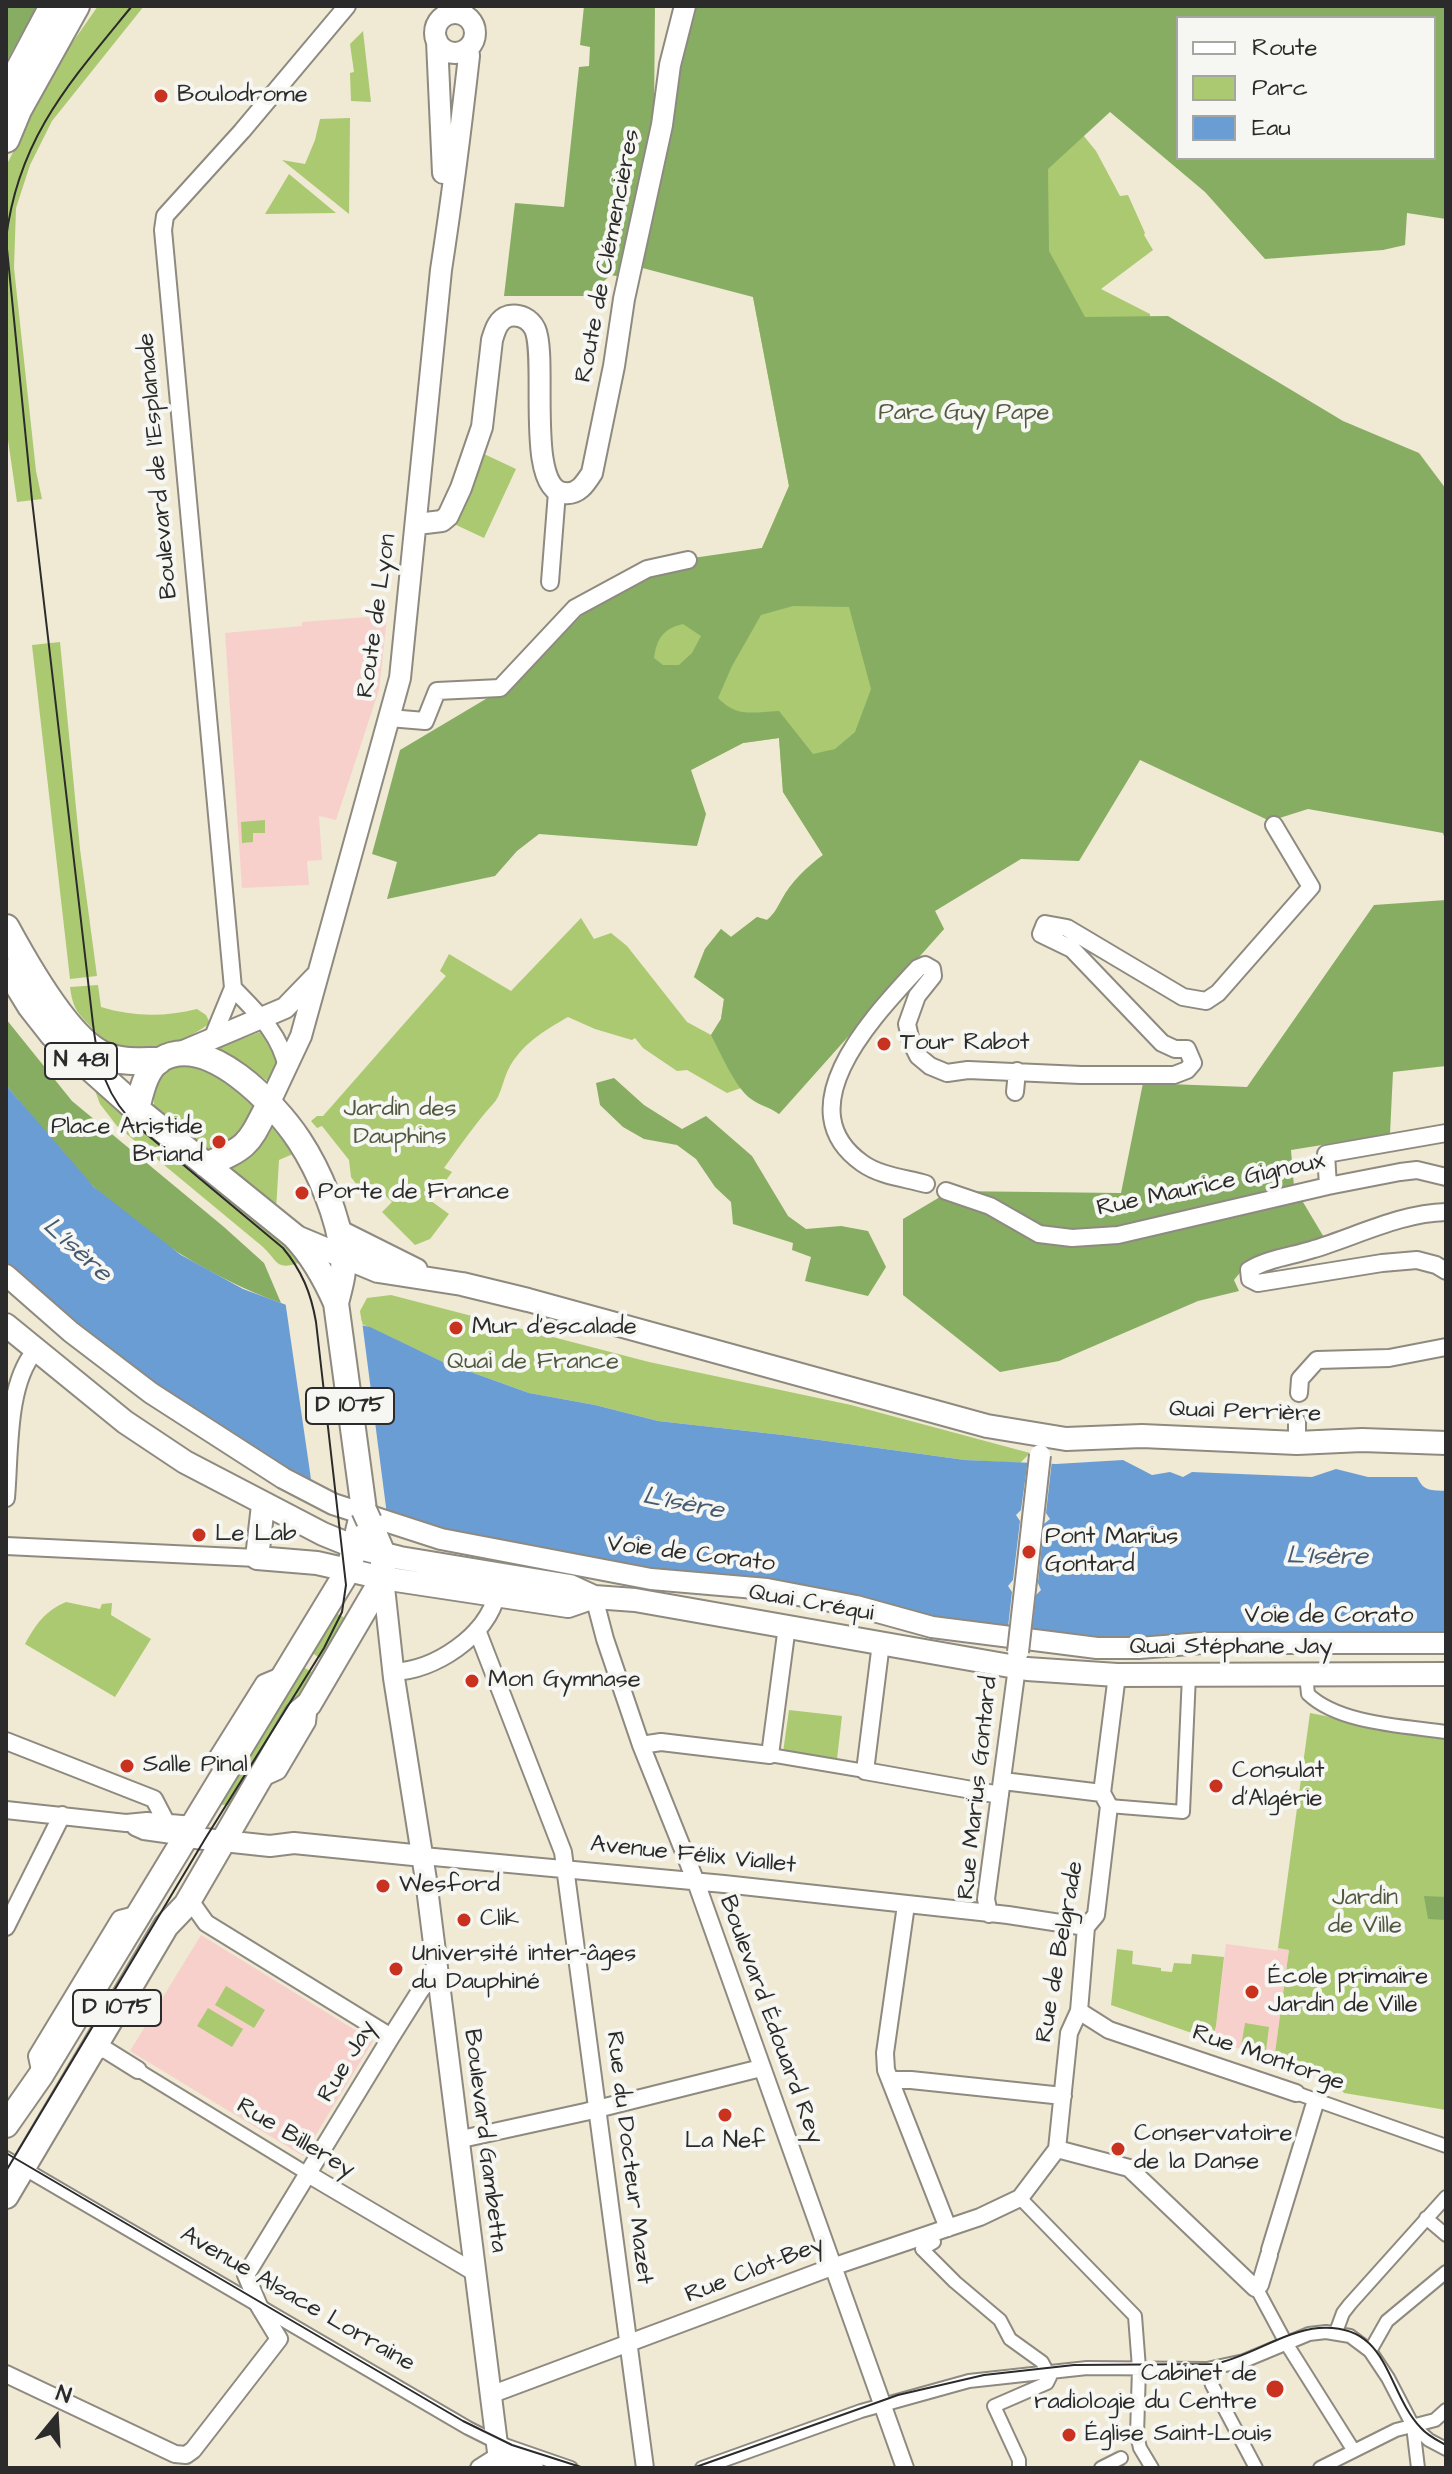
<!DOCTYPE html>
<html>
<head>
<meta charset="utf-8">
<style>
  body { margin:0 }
  #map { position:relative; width:1452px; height:2474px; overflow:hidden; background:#f0e9d4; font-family:"Architects Daughter",sans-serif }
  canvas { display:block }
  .frame { position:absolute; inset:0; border:8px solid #2b2b2b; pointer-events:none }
  .legend { position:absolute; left:1176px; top:16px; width:260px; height:144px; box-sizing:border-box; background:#f6f6f2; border:2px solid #a5a5a2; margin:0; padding:10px 14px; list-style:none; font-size:24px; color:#2b2b2b }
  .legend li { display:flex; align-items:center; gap:16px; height:40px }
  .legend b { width:40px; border:2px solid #a5a5a2 }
  .north { position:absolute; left:16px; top:2378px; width:80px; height:80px; -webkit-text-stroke:6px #f6f6f2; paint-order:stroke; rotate:18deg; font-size:22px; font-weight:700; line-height:32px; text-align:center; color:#2b2b2b }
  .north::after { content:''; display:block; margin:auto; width:28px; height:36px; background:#2b2b2b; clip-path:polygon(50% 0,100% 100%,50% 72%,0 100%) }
</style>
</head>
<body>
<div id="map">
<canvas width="1452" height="2474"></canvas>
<div class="frame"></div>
<ul class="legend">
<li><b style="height:10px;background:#fff"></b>Route</li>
<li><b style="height:22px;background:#aac971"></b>Parc</li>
<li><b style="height:22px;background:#6b9dd5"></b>Eau</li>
</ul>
<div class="north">N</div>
</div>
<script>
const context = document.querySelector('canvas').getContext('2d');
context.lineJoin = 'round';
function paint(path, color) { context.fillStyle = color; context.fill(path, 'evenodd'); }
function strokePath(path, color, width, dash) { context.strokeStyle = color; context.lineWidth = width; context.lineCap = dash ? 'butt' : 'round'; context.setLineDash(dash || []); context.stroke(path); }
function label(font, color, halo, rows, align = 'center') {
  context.font = font + ' "Architects Daughter",sans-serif'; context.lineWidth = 8; context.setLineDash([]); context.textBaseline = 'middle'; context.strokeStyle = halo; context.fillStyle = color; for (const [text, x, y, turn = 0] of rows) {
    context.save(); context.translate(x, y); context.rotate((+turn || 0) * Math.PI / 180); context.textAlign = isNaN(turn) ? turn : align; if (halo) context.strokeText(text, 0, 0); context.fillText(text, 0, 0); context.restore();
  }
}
paint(new Path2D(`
  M366,617H387L379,690L336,820L319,816L322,860L307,861L309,885L242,888L225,633L302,626V622Z
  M201,1935L373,2041L303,2156L130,2051Z
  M1226,1944L1277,1951L1278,1948L1289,1950L1274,2060L1212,2040L1216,2026Z`), '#f7d0cc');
paint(new Path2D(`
  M98,6H144L52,121L30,165L16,208L14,268L36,471L42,499L17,502L6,426V166L58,63Z
  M363,31L371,102L351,101L350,73L354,72L350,44Z
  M350,118L349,214L282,160L305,164L315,140L320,119Z
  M1083,135L1096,151L1120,196L1128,195L1145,233L1144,235L1153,250L1101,289L1150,314V327L935,911L944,929L779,1114C766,1103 752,1101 741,1088L727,1093L687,1070L677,1071L643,1048L635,1038L632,1040L595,1029L568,1017C544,1031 521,1044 508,1070C503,1080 501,1096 493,1104C475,1124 460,1146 444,1168L452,1172L431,1201L449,1214L430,1239L415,1245L382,1212L392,1202L374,1185L364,1195L351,1177L349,1160L322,1126L317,1128L311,1121L317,1116H323L446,976L440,971L449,954L511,991L581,918L594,939L611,933L627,946L687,1022L711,1035L721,1019L724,999L694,977L705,949L721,929L731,937L757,917L767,920C775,913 777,908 782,899C791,882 808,866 823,855L783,792L779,738L743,743L691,770L565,752L712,557L762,548L789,486L753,297Z
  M289,174L336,213L265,214Z
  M484,454L516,469L484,538L452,523Z
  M60,642L80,849L97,976L70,979L32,645Z
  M265,820V833H253V842L242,843L241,822Z
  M98,985L101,1007C133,1017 165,1017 197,1009L206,1015L210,1023C188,1040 146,1059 117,1048C108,1044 100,1036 93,1029C78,1013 73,1010 70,987Z
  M263,1031C279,1048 281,1062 271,1083L220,1051V1047Z
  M182,1064C208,1072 240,1084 255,1108L246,1132L215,1151L201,1149L158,1115L154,1105L153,1088L157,1078L167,1069Z
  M91,1080L299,1255L298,1263C276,1271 277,1260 263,1247L117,1126L100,1104Z
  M268,1120L285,1138L293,1154L279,1160L276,1210L224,1168Z
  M391,1295L649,1362L851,1405L1030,1453L1020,1463L965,1460L783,1435L658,1421L595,1405L529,1393L443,1362L362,1324L360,1311L367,1298Z
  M66,1602L100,1609L102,1604L112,1603L111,1615L151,1639L115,1697L25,1644C36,1624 45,1611 66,1602Z
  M330,1610L349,1620L323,1660L306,1649Z
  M299,1665L314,1673L233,1806L215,1804Z
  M789,1710L842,1716L837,1759L783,1752Z
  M1310,1713L1446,1740V2110L1344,2093L1331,2077L1301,2065L1299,2069L1274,2060L1289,1950L1278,1948Z
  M1117,1949L1133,1951L1132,1964L1161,1968V1971L1172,1972L1174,1963L1191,1964L1192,1954L1224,1957L1216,2026L1212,2040L1111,2005Z
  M226,1986L265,2010L254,2028L215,2005Z
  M208,2008L243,2029L232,2047L197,2026Z
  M1245,2023L1269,2027L1266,2051L1241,2047Z`), '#aac971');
paint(new Path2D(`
  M6,6H37L6,62Z
  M584,6H655L654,113L621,277L611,275L586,296H504L515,203L564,207L579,67L589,66L590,47L580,45Z
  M686,6H1446V219L1407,213L1405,245L1383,250L1265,259L1205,192L1110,112L1048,169L1049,251L1085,317L1168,316L1343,421L1419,453L1446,489V843L1443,833L1308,809L1270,821L1140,760L1079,861L1021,859L935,911L944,929L779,1114C770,1107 760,1106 751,1099C736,1089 720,1052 711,1035L721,1019L724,999L694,977L705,949L721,929L731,937L757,917L767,920C775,913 777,908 782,899C791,882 808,866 823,855L783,792L779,738L743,743L691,770L706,814L697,846L539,834L517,851L495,876L387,899L397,862L372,854L400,750L511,684L623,575L658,563L762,548L789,486L753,297L631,265ZM1178,18H1434V158H1178ZM793,606L849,607L871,689L855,732L835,749L813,754L779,711C753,712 737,718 718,698L732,666L761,615ZM683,624L701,636L692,653L679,665H663L654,658C657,638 663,629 683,624Z
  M1446,900V1066L1393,1072L1390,1134L1291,1150L1294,1187L1325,1239L1252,1258L1234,1280L1239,1291L1198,1301L1059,1361L1000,1372L903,1295V1219L950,1191L1121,1193L1143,1083L1247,1087L1374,905Z
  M6,1019L72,1101L224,1227L264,1263L281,1303C212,1278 148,1238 94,1187C62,1156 35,1119 6,1085Z
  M614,1078L644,1105L682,1129L706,1116L752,1156L788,1216L806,1229L841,1226L868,1231L886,1267L868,1296L805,1281L811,1257L792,1250L793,1243L733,1224L731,1202L715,1187L696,1159L677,1145L644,1139L623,1127L600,1105L596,1083Z
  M1424,1896L1446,1897V1920L1428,1919Z`), '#87ad63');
paint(new Path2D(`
  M6,1085L94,1187L181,1255L243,1289L311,1314L370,1327L443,1362L529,1393L595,1405L658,1421L783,1435L965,1460L1056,1464L1123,1460L1152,1475L1170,1472L1183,1477L1192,1472L1312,1477L1336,1469L1368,1477H1417C1424,1492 1431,1490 1446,1491V1637L1115,1646L669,1577L499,1546L323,1494L159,1391L6,1267Z`), '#6b9dd5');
paint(new Path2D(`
  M285,1300L312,1310L362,1321L387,1515L313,1493Z
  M1028,1459L1052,1460L1046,1513L1050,1519L1044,1524L1038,1583L1041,1590L1036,1595L1031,1639L1007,1636L1012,1592L1008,1586L1013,1580L1020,1521L1016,1515L1021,1510Z`), '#f0e9d4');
strokePath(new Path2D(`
  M1297,1422L1299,1393`), '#c9c3b2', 16, [16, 8]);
const pedestrian = new Path2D(`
  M1306,1675L1308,1694C1339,1724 1405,1726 1446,1732
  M770,1755L865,1771
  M1109,1806L1183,1812L1189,1675
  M138,2070L308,2174
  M1296,2093L1446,2146
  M6,2158L468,2428L496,2442L571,2468
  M1020,2198L1135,2316L1139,2368L1137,2435L1140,2448L1152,2468
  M1426,2218L1446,2235
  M930,2233L934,2242L922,2249L955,2282L1000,2320L1010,2339L1042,2362L1050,2377L1047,2383L994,2406L1019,2460V2468
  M1257,2289L1286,2343L1354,2451
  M1336,2332L1343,2313L1350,2304L1446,2197
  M1370,2351L1387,2321L1446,2272
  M1207,2369L1212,2385L1256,2468
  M1413,2426L1418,2468
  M702,2468L861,2411L969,2381L1087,2368L1207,2369L1244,2361L1309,2334L1326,2332L1350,2336L1370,2351L1388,2378L1413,2426L1429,2440L1446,2449
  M1101,2468L1121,2458
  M1320,2468L1396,2430L1435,2420L1446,2410`);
const minor = new Path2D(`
  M550,582L557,492
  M389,718L425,721L437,691L500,688L575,608L647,569L688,560
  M233,988C257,1013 280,1033 287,1068
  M212,1039L233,988L163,230L165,216L242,131L347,6
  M1015,1092L1017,1071
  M926,1184C905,1178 880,1176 862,1163C783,1107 878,1012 918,968L925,965L932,969L933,976L917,996L907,1024L911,1042L918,1056L930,1066L947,1073L968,1070L1081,1075H1174L1187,1070L1193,1063L1187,1049H1175L1162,1043L1072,949L1041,934L1045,924L1067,928L1183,997L1206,1001L1218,993L1311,887L1274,825
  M1328,1186L1326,1154L1446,1133
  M946,1191L990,1206L1039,1234L1072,1238L1118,1235L1328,1186L1400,1172L1417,1170L1446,1177
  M1446,1212C1401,1213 1357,1236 1314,1249C1293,1256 1269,1258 1249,1270L1250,1279L1258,1283L1382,1263L1417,1260L1436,1265L1446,1271
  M1299,1393L1300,1379L1317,1360L1389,1358L1446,1347
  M1297,1443V1422
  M6,1498C10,1454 6,1385 35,1351
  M6,1546L257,1558
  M594,1597L605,1639L641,1745L696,1882L905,2468
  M477,1630L563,1852L645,2468
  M881,1643L865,1771L1000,1795
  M393,1672C435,1670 486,1637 497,1594
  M6,1741L154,1799L166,1822
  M641,1745L661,1742L770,1755L787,1626
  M223,1774L217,1758L264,1683L283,1675
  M258,1780L278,1771L307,1722L309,1704
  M1003,1781L1102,1793
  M6,1810L126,1823L147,1821L193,1825
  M135,1827L144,1831L186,1837
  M423,1856L724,1884L1008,1915L1086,1927
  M189,1899L206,1923L391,2037
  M906,1905L885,2053L886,2070L948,2228
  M989,1914L986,1899L1017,1667
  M6,1927L62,1815
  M1079,2011L1109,2030L1296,2093
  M93,2049L106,2050L138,2070
  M41,2075L37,2056L120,1919L139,1914
  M890,2080H911L1063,2096
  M457,2140L585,2112L761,2068
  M1057,2149L1129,2168L1255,2288L1260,2285L1269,2255
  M308,2174L474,2272
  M1270,2250L1316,2100
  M6,2374L175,2454L186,2455L193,2450L279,2339L259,2306L246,2275L391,2037L420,1991L436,1970
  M490,2395L832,2267L980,2217L1020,2198L1057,2149L1069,2033L1079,2011L1086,1927L1096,1915L1109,1806L1102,1793L1117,1675
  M479,2468L498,2456L535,2468`);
const tertiary = new Path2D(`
  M435 33a20 20 0 1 1 40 0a20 20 0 1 1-40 0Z
  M437,41L443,173
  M417,524L442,521L448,516L461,488L482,427L492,340C495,330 498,319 509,316C520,314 530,319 535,329C548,358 525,489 564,493C578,495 585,484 592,473L614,366L624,299L662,125L670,65L685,6
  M181,1052L285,1008L315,977
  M270,1102L301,1036L400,678L441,270C452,199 461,127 469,56L468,48
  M6,1275L71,1332L151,1393L283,1478L333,1504L441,1539L651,1579L767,1589L856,1606L932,1627L1097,1648H1139L1202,1643H1446
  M383,1578L394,1678L426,1880L500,2468
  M186,1837L270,1846L294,1843L423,1856`);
const secondary = new Path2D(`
  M338,1231L416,1270
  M294,1236L378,1271L462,1284L528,1300L987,1426L1066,1439L1142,1436L1297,1443L1362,1440L1446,1443
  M6,1325L125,1422L185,1462L323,1534L355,1547L400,1558L570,1586L594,1597L635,1600L1027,1669L1117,1675L1446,1674
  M263,1505L257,1558L317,1563L383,1578L568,1606L594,1597`);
const primary = new Path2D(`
  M206,1165C251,1146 248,1144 270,1102
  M336,1303C340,1287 345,1271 343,1255C338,1216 320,1172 299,1140C276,1105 207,1031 160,1060C145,1070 141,1094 137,1109L294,1236C313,1256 325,1278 336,1303L364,1510
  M6,2125L41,2075L349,1569L361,1519
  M6,2196L166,1926L186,1905L297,1714L309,1704L383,1578V1554L369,1521`);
const trunk = new Path2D(`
  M6,94L53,6
  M6,139L18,110L76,6
  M6,928C25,963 67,1038 103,1055C121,1063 140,1061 158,1061
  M10,972L31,1006L53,1034L137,1109`);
strokePath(pedestrian, '#8e8a80', 16);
strokePath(minor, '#8e8a80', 20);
strokePath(tertiary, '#8e8a80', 24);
strokePath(secondary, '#8e8a80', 26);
strokePath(primary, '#8e8a80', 28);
strokePath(trunk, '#8e8a80', 30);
strokePath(pedestrian, '#fff', 12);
strokePath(minor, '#fff', 16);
strokePath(tertiary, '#fff', 20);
strokePath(secondary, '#fff', 22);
strokePath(primary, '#fff', 24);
strokePath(trunk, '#fff', 26);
strokePath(new Path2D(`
  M6,2153L463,2421L512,2445L584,2468
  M6,2171L205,1839L324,1648L342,1612L346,1585L316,1322C311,1293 302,1271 283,1248L138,1127C106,1098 98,1065 93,1024L32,500L6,239C18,138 70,82 132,6
  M693,2468L898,2395L984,2375L1074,2365L1214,2364C1250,2357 1283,2331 1319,2328C1390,2323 1385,2390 1421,2428C1428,2436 1437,2440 1446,2445`), '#2b2b2b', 2);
const tertiaryBridge = new Path2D(`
  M1018,1652L1040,1455`);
const primaryBridge = new Path2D(`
  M364,1510L369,1521`);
strokePath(tertiaryBridge, '#8e8a80', 24, []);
strokePath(primaryBridge, '#8e8a80', 28, []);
strokePath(tertiaryBridge, '#fff', 20);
strokePath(primaryBridge, '#fff', 24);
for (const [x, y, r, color] of [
  [161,96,8,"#c8321e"],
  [884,1044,8,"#c8321e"],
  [219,1142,8,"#c8321e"],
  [302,1193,8,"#c8321e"],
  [456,1328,8,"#c8321e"],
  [199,1535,8,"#c8321e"],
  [1029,1552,8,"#c8321e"],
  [472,1681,8,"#c8321e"],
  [127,1766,8,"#c8321e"],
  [1216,1786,8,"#c8321e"],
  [383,1886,8,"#c8321e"],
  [464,1920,8,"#c8321e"],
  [396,1969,8,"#c8321e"],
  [1252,1992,8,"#c8321e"],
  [725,2115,8,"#c8321e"],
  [1118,2149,8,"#c8321e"],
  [1275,2389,10,"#c8321e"],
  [1069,2435,8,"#c8321e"]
]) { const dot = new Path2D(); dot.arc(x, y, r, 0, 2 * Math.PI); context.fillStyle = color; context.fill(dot); strokePath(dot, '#f6f6f2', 3); }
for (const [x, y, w] of [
  [81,1061,72],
  [350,1406,88],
  [117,2008,88]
]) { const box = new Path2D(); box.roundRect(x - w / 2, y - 18, w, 36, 6); context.fillStyle = '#f6f6f2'; context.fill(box); strokePath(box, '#2b2b2b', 2); }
label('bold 22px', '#2b2b2b', null, [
  ["N 481",81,1061],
  ["D 1075",350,1406],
  ["D 1075",117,2008]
]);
label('24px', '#2b2b2b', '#f6f6f2', [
  ["Boulodrome",177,96],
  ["Tour Rabot",900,1044],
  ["Place Aristide",203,1128,"right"],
  ["Briand",203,1156,"right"],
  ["Porte de France",318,1193],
  ["Mur d'escalade",472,1328],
  ["Le Lab",215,1535],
  ["Pont Marius",1045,1538],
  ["Gontard",1045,1566],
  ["Mon Gymnase",488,1681],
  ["Salle Pinal",143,1766],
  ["Consulat",1232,1772],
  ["d'Algérie",1232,1800],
  ["Wesford",399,1886],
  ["Clik",480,1920],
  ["Université inter-âges",412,1955],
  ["du Dauphiné",412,1983],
  ["École primaire",1268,1978],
  ["Jardin de Ville",1268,2006],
  ["Conservatoire",1134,2135],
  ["de la Danse",1134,2163],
  ["La Nef",725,2142,"center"],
  ["Cabinet de",1257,2375,"right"],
  ["radiologie du Centre",1257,2403,"right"],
  ["Église Saint-Louis",1085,2435]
], 'left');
label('24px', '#2b2b2b', '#f6f6f2', [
  ["Route de Clémencières",609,256,-79],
  ["Boulevard de l'Esplanade",159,466,-95],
  ["Route de Lyon",378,616,-82],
  ["Rue Maurice Gignoux",1211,1186,-12],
  ["Quai Perrière",1245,1413,2],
  ["Voie de Corato",691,1555,7],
  ["Quai Créqui",811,1604,10],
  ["Voie de Corato",1329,1617],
  ["Quai Stéphane Jay",1231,1648],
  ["Rue Marius Gontard",979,1788,-84],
  ["Avenue Félix Viallet",693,1856,6],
  ["Rue de Belgrade",1061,1952,-80],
  ["Boulevard Édouard Rey",770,2020,70],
  ["Rue Montorge",1268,2059,19],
  ["Rue Jay",348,2062,-59],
  ["Rue Billerey",295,2139,31],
  ["Boulevard Gambetta",484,2141,83],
  ["Rue du Docteur Mazet",628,2158,83],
  ["Rue Clot-Bey",755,2271,-21],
  ["Avenue Alsace Lorraine",297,2300,30]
]);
label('24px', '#515a40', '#f6f6f2', [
  ["Parc Guy Pape",964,414],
  ["Jardin des",400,1110],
  ["Dauphins",400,1138],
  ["Quai de France",533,1363],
  ["Jardin",1365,1899],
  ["de Ville",1365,1927]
]);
label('italic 26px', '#45596f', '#f6f6f2', [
  ["L'Isère",76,1251,42],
  ["L'Isère",683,1505,11],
  ["L'Isère",1327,1558,1]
]);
</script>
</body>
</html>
